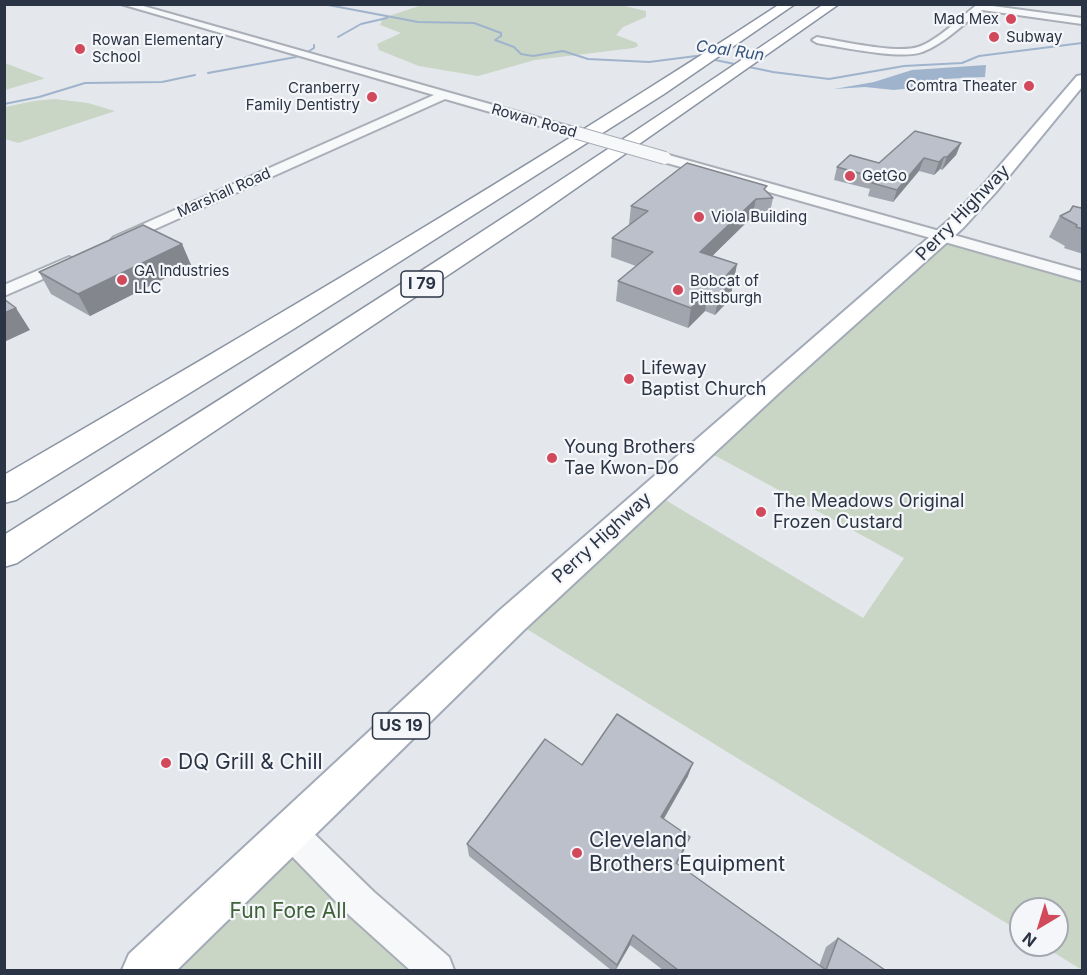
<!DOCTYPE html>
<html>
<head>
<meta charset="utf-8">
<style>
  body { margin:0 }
  #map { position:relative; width:1087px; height:975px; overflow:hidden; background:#e4e7ec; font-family:Inter,sans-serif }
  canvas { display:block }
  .frame { position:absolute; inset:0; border:6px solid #2b3445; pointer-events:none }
  .north { position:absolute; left:1009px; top:897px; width:60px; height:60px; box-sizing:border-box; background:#f4f6f9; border:2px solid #a4a8b1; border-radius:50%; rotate:218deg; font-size:16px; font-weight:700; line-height:24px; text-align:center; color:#2b3445 }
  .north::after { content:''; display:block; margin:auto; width:21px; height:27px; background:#d1495b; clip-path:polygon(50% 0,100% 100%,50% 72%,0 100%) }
</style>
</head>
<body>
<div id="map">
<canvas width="1087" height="975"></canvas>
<div class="frame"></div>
<div class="north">N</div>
</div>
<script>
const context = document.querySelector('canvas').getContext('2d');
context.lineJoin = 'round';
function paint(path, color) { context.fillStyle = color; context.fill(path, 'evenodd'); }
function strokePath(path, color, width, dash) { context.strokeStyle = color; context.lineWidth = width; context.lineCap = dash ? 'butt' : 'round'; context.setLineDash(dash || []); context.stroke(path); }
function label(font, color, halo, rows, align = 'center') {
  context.font = font + ' Inter,sans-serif'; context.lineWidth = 4.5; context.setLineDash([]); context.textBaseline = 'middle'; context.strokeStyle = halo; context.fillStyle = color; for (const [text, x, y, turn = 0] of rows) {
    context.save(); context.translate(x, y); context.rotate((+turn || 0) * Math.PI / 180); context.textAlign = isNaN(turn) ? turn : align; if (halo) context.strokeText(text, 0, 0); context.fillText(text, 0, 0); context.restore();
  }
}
paint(new Path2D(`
  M616,4L646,11V17L623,27L616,35L637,43L638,46L634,48L535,60L478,76L419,66L379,50L377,44L401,33L380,25L383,18L422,5Z
  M5,63L44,78L43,79L5,90Z
  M55,99L88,103L115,111L18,143L5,139V107L34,101Z
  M942,237L1082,276V970L1042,945H1057V909H1021V932L512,620L652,492L863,618L904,558L701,448Z
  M289,831L436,970H145Z`), '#c9d6c5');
paint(new Path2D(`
  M986,65L985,77L944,79L912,88L894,90L865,87L834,89L874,82L912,70Z`), '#9fb4cc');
strokePath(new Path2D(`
  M323,4L418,22L474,23L501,33V36L495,40L514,47L521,54L533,56L563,51L588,59L649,62L696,56L773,72L829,79L904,66L962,63L979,56L1082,43
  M338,37L361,24L387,18
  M306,53L314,48V45
  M208,73L296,57
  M4,104L39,97L85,83L162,82L195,75`), '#9fb4cc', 2);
const minor = new Path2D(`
  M121,4H136L578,129L580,132L574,136L445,99L124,243H114L111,240L114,237L434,95Z
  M978,4L1082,18V24L982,10C963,24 944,44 922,52C902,60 840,47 817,43L812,40L817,37C840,41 897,54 918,47C937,41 961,17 978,4Z
  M665,154L1082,271V281L660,161L658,158L660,155Z
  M69,257L77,262L75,265L4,296V285Z
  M289,815L300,820L374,892L449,957L454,970H410L350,916L278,842L273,831L278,820Z`);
const major = new Path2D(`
  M1082,75V87L996,192L963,228L780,392L524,630L177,970H122L129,954L500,610L949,220L984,184L1077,76Z`);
const highway = new Path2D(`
  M780,4H795L664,94L295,328L16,500L4,503V475C266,323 526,170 780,4Z
  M824,4H839L532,219L17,563L4,567V535C281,362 555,188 824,4Z`);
strokePath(minor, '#a9aeb7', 4);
strokePath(major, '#a3abb8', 4);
strokePath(highway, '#8b94a3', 3);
paint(minor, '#f7f8fa');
paint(major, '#fff');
paint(highway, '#fff');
const minorBridge = new Path2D(`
  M574,132L665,158`);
strokePath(minorBridge, '#a9aeb7', 14, []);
strokePath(minorBridge, '#f7f8fa', 12);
paint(new Path2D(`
  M961,143L956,155L942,170L940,169L934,175L919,171L893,202L868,196L870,189L834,180L837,167L879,163Z
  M766,191L773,198L769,217H752L712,256L737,264L730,299L715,315L705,311L688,328L616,301L618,281L636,266L611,257L612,238L630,225L629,224L631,206Z
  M1083,205V254L1064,248L1065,246L1049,237L1060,216L1081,208Z
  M182,244L191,265L90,316L51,294L39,272Z
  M582,765L688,776L664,819L690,837L676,864L819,966L826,947L838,938L885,970H663L630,945L616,970H611L469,856L467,844Z`), '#a1a5ae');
paint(new Path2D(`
  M961,143L956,155L942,170L947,157Z
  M944,157L940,169L934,175L939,162Z
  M924,158L919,171L893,202L897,190Z
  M756,199L752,217L697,271L700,252Z
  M182,244L191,265L90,316L78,294Z
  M737,264L730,299L715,315L719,296L725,277Z
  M708,292L705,311L688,328L691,308Z
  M16,308L30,330L4,342V313Z
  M693,763L688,776L657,830L661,817Z
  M690,837L685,849L671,875L676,863Z
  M633,935L630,945L615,970L617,965Z`), '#83868d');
const building = new Path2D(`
  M915,131L961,143L947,157H944L939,162L924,158L897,190L872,183L877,178L837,167L850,155L879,163Z
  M687,163L767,186L764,189L773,198L756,199L700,252L737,264L725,277L734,280L719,296L708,292L691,308L618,281L653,252L612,238L648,211L631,206Z
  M1083,205V229L1076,227L1077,225L1060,216L1070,211L1073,206L1081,208Z
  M143,225L182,244L78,294L39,272Z
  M4,299L16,308L4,313Z
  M617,714L693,763L661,817L690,837L676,863L826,970L838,938L885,970H678L633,935L617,965L467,844L545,739L582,765Z`);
paint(building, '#bbc0ca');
strokePath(building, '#83868d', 1.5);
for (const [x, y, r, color] of [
  [1011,19,6,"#d1495b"],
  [994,37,6,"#d1495b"],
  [80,49,6,"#d1495b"],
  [1029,86,6,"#d1495b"],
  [372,97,6,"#d1495b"],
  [850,176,6,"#d1495b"],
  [699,217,6,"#d1495b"],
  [122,280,6,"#d1495b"],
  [678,290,6,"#d1495b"],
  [629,379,6,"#d1495b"],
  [552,458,6,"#d1495b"],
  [761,512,6,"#d1495b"],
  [166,763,6,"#d1495b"],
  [577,853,6,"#d1495b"]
]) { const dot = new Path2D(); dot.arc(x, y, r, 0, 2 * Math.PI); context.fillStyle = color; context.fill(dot); strokePath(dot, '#f4f6f9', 2); }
label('15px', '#2b3445', '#f4f6f9', [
  ["Mad Mex",999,19,"right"],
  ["Subway",1006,37],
  ["Rowan Elementary",92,40],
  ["School",92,57],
  ["Comtra Theater",1017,86,"right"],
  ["Cranberry",360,88,"right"],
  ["Family Dentistry",360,105,"right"],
  ["GetGo",862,176],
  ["Viola Building",711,217],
  ["GA Industries",134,271],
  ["LLC",134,288],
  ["Bobcat of",690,281],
  ["Pittsburgh",690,298]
], 'left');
label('15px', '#2b3445', '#f4f6f9', [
  ["Rowan Road",534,121,16],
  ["Marshall Road",224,193,-24]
]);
label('italic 16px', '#34527a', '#f4f6f9', [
  ["Coal Run",730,51,8]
]);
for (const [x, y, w] of [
  [422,284,42],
  [401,726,57]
]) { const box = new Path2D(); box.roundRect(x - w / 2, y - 13, w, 26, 4.5); context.fillStyle = '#f4f6f9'; context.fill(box); strokePath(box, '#2b3445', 1.5); }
label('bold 16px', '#2b3445', null, [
  ["I 79",422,284],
  ["US 19",401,726]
]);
label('18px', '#2b3445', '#f4f6f9', [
  ["Perry Highway",963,213,-46],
  ["Perry Highway",602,538,-42]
]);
label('18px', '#2b3445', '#f4f6f9', [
  ["Lifeway",641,369],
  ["Baptist Church",641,390],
  ["Young Brothers",564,448],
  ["Tae Kwon-Do",564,469],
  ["The Meadows Original",773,502],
  ["Frozen Custard",773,523]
], 'left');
label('21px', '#2b3445', '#f4f6f9', [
  ["DQ Grill & Chill",178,763],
  ["Cleveland",589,841],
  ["Brothers Equipment",589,865]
], 'left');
label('21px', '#3f6138', '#f4f6f9', [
  ["Fun Fore All",288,912]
]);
</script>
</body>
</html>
